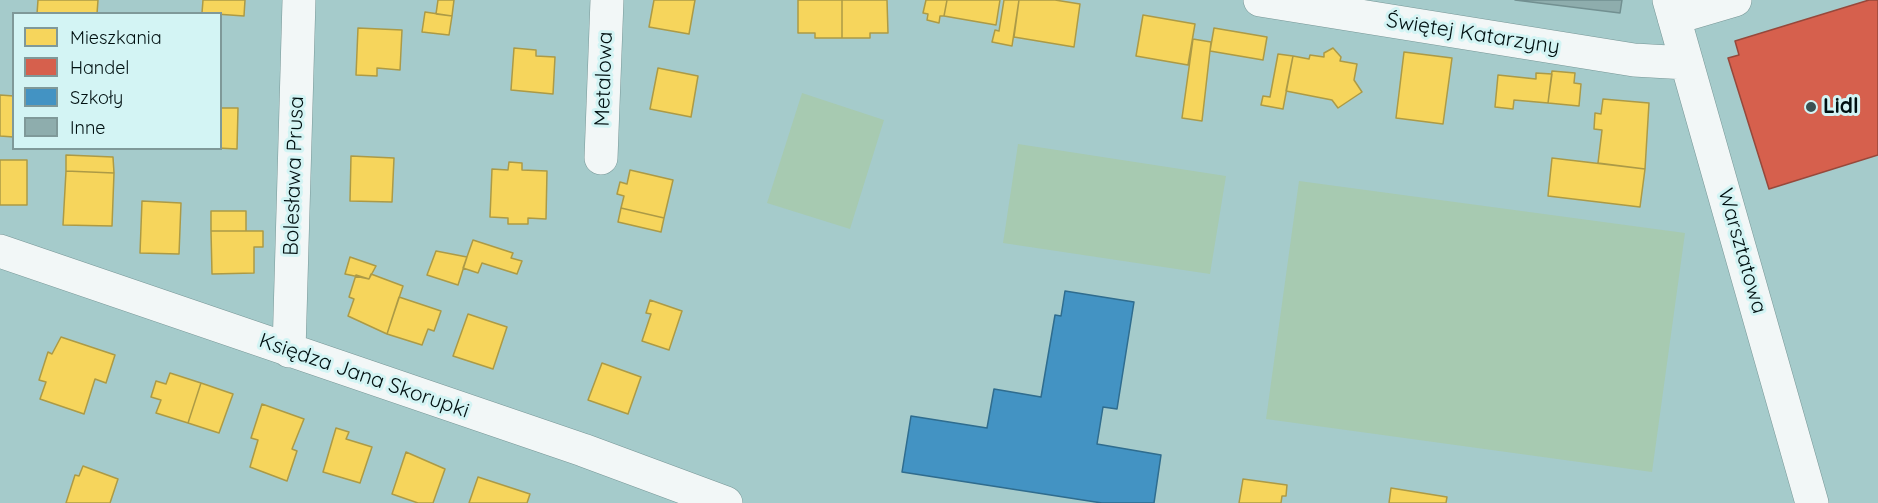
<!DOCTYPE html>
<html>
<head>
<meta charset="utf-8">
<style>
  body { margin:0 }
  #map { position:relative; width:1878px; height:503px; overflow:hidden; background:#a5cbcb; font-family:Quicksand,sans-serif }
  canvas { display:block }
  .legend { position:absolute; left:12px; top:12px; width:210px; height:138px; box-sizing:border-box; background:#d3f4f4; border:2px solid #7f9999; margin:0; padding:8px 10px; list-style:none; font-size:18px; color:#001011 }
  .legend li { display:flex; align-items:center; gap:12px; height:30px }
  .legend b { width:30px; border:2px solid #7f9999 }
</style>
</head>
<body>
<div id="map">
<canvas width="1878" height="503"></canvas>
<ul class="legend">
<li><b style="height:16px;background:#f6d55c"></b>Mieszkania</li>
<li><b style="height:16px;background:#d6604d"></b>Handel</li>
<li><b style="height:16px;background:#4393c3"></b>Szkoły</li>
<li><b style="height:16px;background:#8eadad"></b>Inne</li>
</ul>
</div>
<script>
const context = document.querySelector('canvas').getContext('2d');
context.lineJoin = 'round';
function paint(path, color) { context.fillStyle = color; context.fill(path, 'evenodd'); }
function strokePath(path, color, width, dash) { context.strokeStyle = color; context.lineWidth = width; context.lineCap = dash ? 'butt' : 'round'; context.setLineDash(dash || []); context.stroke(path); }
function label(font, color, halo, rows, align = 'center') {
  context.font = font + ' Quicksand,sans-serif'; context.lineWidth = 6; context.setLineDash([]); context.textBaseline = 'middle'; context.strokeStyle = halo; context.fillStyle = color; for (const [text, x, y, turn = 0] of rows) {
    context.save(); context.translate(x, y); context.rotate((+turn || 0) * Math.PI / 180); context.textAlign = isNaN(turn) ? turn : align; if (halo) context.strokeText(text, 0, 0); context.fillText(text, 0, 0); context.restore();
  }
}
paint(new Path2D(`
  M802,93L884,120L850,229L767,203Z
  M1018,144L1226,176L1210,274L1003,243Z
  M1299,181L1685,233L1652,472L1266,419Z`), '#a7cab1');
const homes = new Path2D(`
  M38,0H98L97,14H37Z
  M203,0H245L244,16L202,13Z
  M438,0H454L452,16L436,14Z
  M654,0H695L689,34L649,27Z
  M798,0H842V38H815V33H798Z
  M842,0H887L888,33H870V38H842Z
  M926,0H947L944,16H940L939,23L927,20L928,14L923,13Z
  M947,0H1000L996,25L944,16Z
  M1004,0H1019L1012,46L992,42L995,30L999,31Z
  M1019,0H1055L1080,4L1074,47L1014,37Z
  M425,12L452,16L449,35L422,32Z
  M1143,15L1195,24L1188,65L1136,56Z
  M358,28L402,30L400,70L377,68V76L356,75Z
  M1214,28L1267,37L1263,60L1210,51Z
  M1193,39L1211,42L1202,121L1182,118Z
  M514,48L536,50V56L555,57L553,94L511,90Z
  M1333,48L1341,57L1340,61L1357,64L1354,80L1362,92L1338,108L1332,100L1286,91L1293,56L1309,59L1310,55L1324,57V53Z
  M1404,52L1452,58L1443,124L1396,118Z
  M1278,54L1293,56L1283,109L1261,105L1263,96L1270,97Z
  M658,68L698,76L691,117L650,109Z
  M1552,71L1575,73L1574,83L1581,84L1579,106L1548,103Z
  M1536,73L1552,74L1548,103L1514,100L1513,109L1495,107L1498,75L1536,79Z
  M0,95L14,96V137L0,136Z
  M1603,99L1649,103L1645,169L1598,163L1602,130L1594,129L1595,113L1601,114Z
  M220,108H238L237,149L218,148H220Z
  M66,155L113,157L114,173L66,171Z
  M351,156L394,158L392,202L350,201Z
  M1552,158L1645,169L1640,207L1548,196Z
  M0,160H27V205H0Z
  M509,162L522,163V170L547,171L546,219L528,218V224H508V218L490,217L492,169L508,170Z
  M630,170L673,180L664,218L621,208L624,196L617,194L620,182L627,184Z
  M66,171L114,173L112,226L63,225Z
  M142,201L181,203L179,254L140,253Z
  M621,208L664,218L661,232L618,222Z
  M211,211H246V231H211Z
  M211,231H263V247H254V273L212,274Z
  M473,240L513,253L511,258L522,261L517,274L482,263L478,273L463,268Z
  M436,251L467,257L458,285L427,275Z
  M350,257L376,266L369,279L345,274Z
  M371,274L403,286L387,334L348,316L354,299L349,297L356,275L369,279Z
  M399,297L441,311L434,331L428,329L422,345L387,334Z
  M650,300L682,311L669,350L642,341L651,314L646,313Z
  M468,314L507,327L493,369L453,356Z
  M61,337L115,355L106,383L95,379L84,414L40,399L46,382L39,380L48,352L52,354Z
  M602,363L641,377L628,414L588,400Z
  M170,373L201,383L188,423L156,413L161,400L151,397L156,381L166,384Z
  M201,383L233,394L219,433L188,423Z
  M262,404L304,419L292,449L297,451L287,481L250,467L258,440L251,438Z
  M336,428L349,432L346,439L372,447L360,483L323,472Z
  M406,452L445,469L433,503H418L392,494Z
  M83,466L118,479L110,503H66L75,475L79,476Z
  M478,477L530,494L527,503H469Z
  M1243,479L1287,485L1286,496H1282L1281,503H1239Z
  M1391,488L1447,497L1446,503H1389Z`);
paint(homes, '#f6d55c');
strokePath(homes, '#ac9a46', 1.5);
const shops = new Path2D(`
  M1869,0H1878V155L1769,189L1728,58L1739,55L1735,41Z`);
paint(shops, '#d6604d');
strokePath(shops, '#96483b', 1.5);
const schools = new Path2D(`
  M1065,291L1134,302L1117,409L1103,407L1097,444L1161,455L1154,503H1102L902,472L911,416L987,428L994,389L1041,397L1055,315L1061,316Z`);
paint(schools, '#4393c3');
strokePath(schools, '#2f6c8e', 1.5);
const building = new Path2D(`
  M1515,0H1622L1620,13Z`);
paint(building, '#8eadad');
strokePath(building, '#729091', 1.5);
const minor = new Path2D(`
  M1260,0L1634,60L1687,63
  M1669,0L1812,503
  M1674,18L1735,0
  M601,158L607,0
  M0,251L583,450L726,503
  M289,351L299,0`);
strokePath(minor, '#779696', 34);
strokePath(minor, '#f2f7f7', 33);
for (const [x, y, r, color] of [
  [1811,107,6,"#3a5152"]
]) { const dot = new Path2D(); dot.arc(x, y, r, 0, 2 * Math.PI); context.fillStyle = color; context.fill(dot); strokePath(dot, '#d3f4f4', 2); }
label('21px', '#001011', '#d3f4f4', [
  ["Świętej Katarzyny",1473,34,9],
  ["Metalowa",604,79,-88],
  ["Bolesława Prusa",294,176,-88],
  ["Warsztatowa",1742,251,74],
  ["Księdza Jana Skorupki",364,376,19]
]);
label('bold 21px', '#001011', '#d3f4f4', [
  ["Lidl",1823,107]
], 'left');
</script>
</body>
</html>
